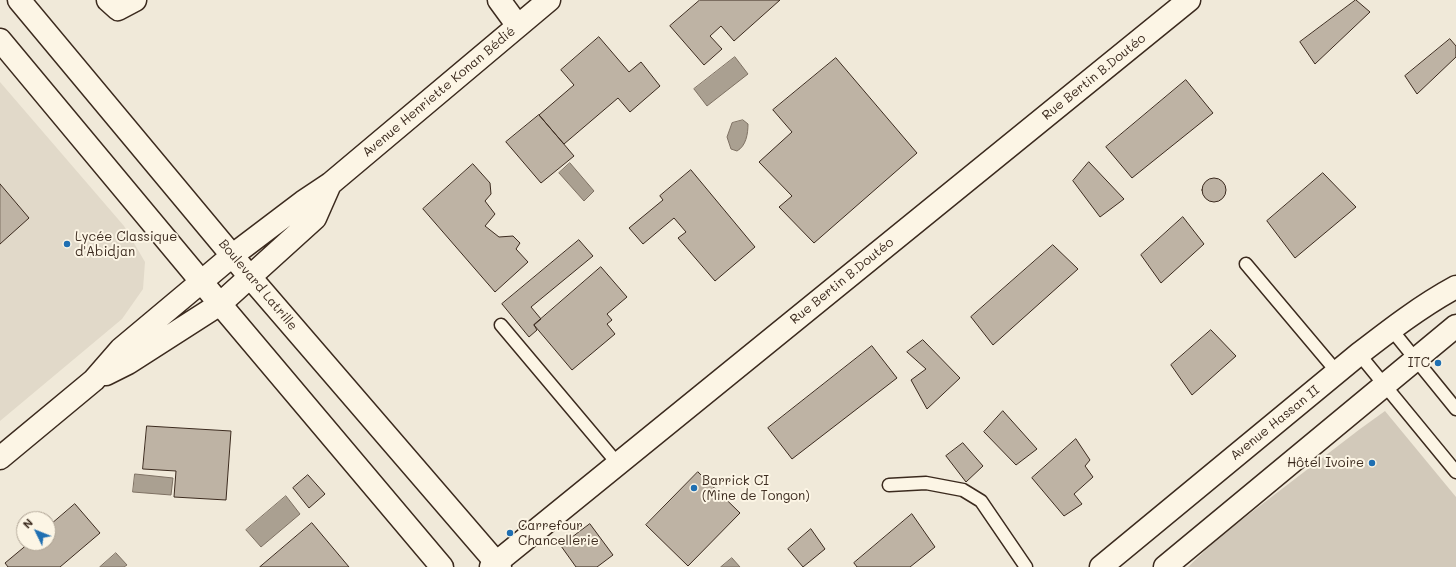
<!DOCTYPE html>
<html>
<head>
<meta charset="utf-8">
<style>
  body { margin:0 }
  #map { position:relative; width:1456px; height:567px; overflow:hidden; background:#f0e9d9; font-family:Mali,sans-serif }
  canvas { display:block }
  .north { position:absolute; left:16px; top:511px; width:40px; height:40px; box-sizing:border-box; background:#fcf5e5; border:1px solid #afa495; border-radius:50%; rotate:313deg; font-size:11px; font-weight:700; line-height:16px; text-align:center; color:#3b2a1e }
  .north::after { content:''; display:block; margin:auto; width:14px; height:18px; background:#1f6fb2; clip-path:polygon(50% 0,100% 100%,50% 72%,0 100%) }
</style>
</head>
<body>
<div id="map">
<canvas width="1456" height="567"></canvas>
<div class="north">N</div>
</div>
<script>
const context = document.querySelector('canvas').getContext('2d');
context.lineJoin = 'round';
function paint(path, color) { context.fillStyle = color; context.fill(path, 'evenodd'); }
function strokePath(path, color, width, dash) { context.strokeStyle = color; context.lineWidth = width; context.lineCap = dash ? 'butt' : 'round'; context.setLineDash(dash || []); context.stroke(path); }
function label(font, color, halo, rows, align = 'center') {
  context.font = font + ' Mali,sans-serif'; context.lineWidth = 4; context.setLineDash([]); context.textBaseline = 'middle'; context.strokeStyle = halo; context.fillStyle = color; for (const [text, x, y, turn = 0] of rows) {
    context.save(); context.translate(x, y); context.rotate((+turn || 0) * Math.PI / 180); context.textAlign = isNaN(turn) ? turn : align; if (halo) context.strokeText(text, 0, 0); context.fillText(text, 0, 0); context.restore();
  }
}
paint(new Path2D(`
  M0,82L124,226L145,262L143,289L122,319L0,421Z`), '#e1d9c9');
paint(new Path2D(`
  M1385,411L1456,497V567H1188L1218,538L1360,429Z`), '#d2c9ba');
const water = new Path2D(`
  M735,57L748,74L707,106L694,89Z
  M743,120L748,124C748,134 746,146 737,151L731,149L727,137L732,123Z
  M570,163L594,191L584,201L559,173Z
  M135,474L173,478L171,495L133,492Z
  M286,496L300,514L261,547L246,530Z
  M116,553L127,565L124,567H100Z
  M732,558L740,567H721Z`);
paint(water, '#aaa091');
strokePath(water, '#7e7163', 1);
const building = new Path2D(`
  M700,0H780L734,41L721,26L710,36L722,49L704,65L670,26Z
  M1356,0L1370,12L1315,64L1300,42Z
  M599,37L629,72L641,62L660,86L630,112L618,98L564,144L539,115L574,85L561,70Z
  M1450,39L1456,46V57L1417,94L1405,76Z
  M836,58L917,153L814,243L779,207L792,196L759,162L792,132L773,110Z
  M1186,80L1213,113L1132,178L1106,147Z
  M539,115L574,156L541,183L506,142Z
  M1089,162L1124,199L1100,217L1073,181Z
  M473,164L490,183L491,194L485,201L495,214L485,226L499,237L513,236L520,243L516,249L528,262L495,292L423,209Z
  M691,170L755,247L715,281L678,238L686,232L674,218L643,244L629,228L663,200L660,196Z
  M1323,173L1356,207L1295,258L1267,221Z
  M1202 190a12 12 0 1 1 24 0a12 12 0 1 1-24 0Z
  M0,184L29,218L0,244Z
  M1183,217L1204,244L1161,283L1141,255Z
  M579,240L593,256L531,307L541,319L534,325L537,330L529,337L502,304Z
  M1053,245L1078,269L993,345L971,317Z
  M601,267L627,297L607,314L612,320L607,324L615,334L572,370L534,325Z
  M1211,330L1236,356L1192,395L1171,365Z
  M923,340L960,378L927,409L911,380L926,369L907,352Z
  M872,346L897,378L792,459L768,428Z
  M1003,411L1037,449L1016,465L984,432Z
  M147,426L231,431L226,500L174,497L176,471L143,469Z
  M1076,439L1090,460L1085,466L1093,477L1074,494L1082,504L1064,516L1032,478Z
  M963,443L983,466L966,482L946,456Z
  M698,472L740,513L688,566L646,525Z
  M308,475L325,494L309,508L293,488Z
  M75,504L100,533L60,567H8L5,563L29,543H48V527Z
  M912,514L935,547L910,567H857L854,563Z
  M312,523L349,567H260Z
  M590,524L613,555L597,567H576L561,546Z
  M811,529L825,549L803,567L788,549Z`);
paint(building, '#beb3a4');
strokePath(building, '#3b2a1e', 1);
const service = new Path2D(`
  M1246,264L1337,372
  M501,325L618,464
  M1391,329L1456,409
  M1359,354L1456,472
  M889,485L926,483L963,490L981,501L1026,567`);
const minor = new Path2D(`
  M108,0L118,9L135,0
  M499,0L518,26
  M106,374L128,363L220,304L315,218L330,184
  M0,458L94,380L121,349L201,282L233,255L303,202L330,184L549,0
  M491,567L1189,0`);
const tertiary = new Path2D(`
  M19,0L250,277L500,567
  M0,40L220,304L442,567
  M1101,567L1359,354C1390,330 1421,306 1456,287
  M1165,567L1456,326`);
strokePath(service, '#3b2a1e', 15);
strokePath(minor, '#3b2a1e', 25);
strokePath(tertiary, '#3b2a1e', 25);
strokePath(service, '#fcf5e5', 12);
strokePath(minor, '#fcf5e5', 22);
strokePath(tertiary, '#fcf5e5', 22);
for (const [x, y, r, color] of [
  [67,244,4,"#1f6fb2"],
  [1438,363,4,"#1f6fb2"],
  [1372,463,4,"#1f6fb2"],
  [694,488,4,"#1f6fb2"],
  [510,533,4,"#1f6fb2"]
]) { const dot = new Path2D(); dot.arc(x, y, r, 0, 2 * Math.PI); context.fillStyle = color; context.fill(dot); strokePath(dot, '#fcf5e5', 1.5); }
label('13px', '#3b2a1e', '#fcf5e5', [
  ["Rue Bertin B.Doutéo",1094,77,-39],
  ["Avenue Henriette Konan Bédié",439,92,-40],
  ["Rue Bertin B.Doutéo",842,281,-39],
  ["Boulevard Latrille",258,285,50],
  ["Avenue Hassan II",1275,423,-39]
]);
label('13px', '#3b2a1e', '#fcf5e5', [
  ["Lycée Classique",75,237],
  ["d'Abidjan",75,252],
  ["ITC",1430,363,"right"],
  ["Hôtel Ivoire",1364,463,"right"],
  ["Barrick CI",702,481],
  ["(Mine de Tongon)",702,496],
  ["Carrefour",518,526],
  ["Chancellerie",518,541]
], 'left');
</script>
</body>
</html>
